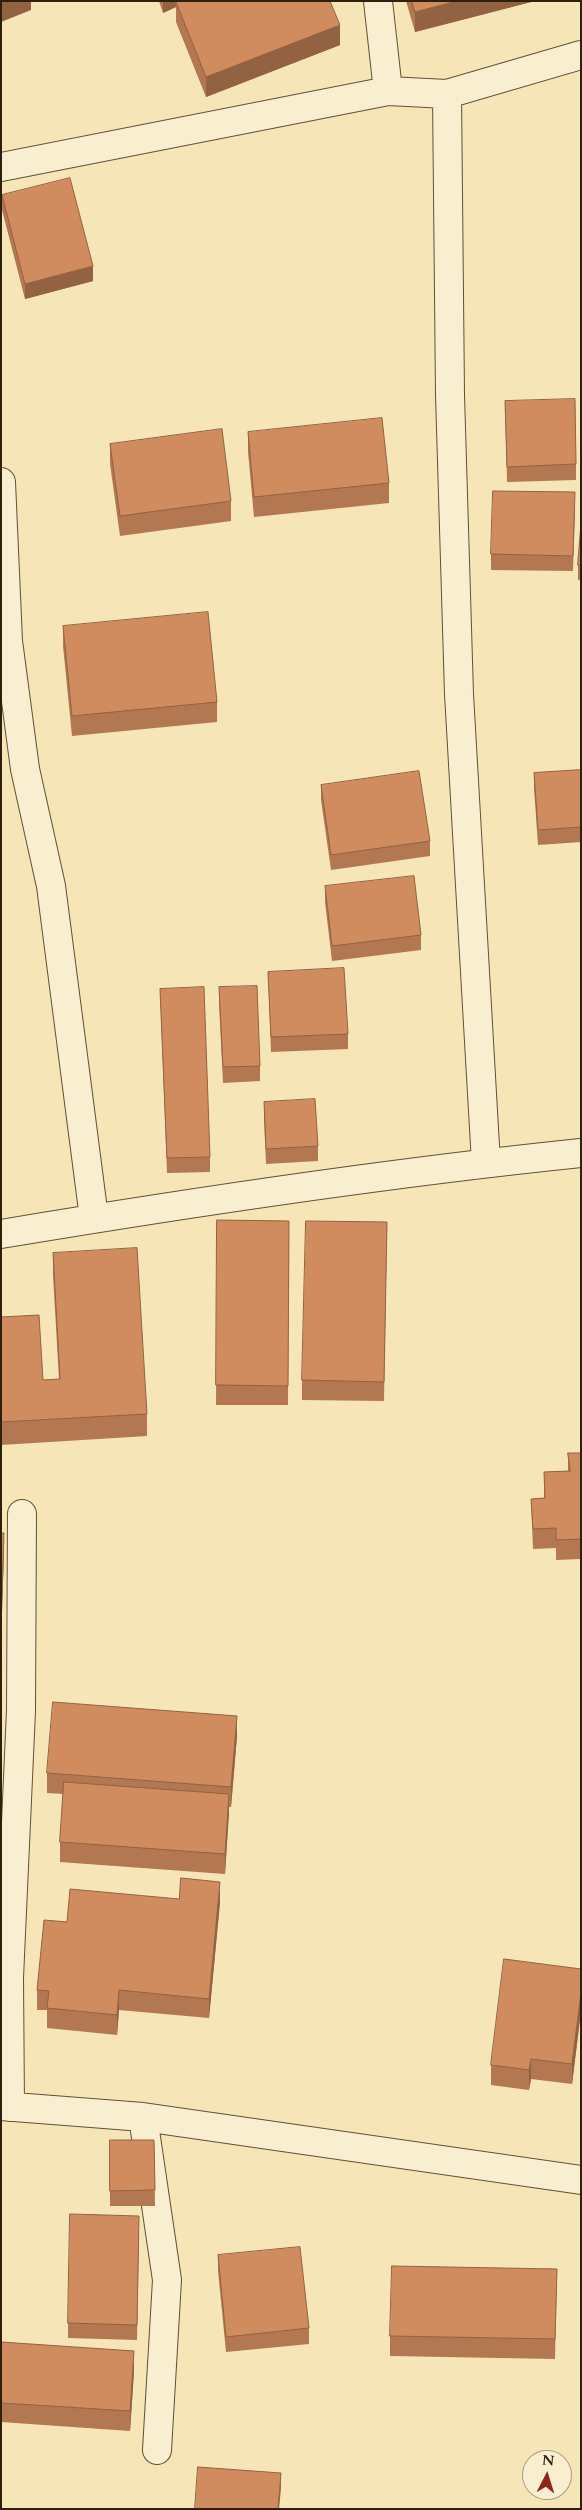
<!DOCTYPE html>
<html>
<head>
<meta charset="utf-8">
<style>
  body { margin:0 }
  #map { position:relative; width:582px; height:2510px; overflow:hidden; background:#f6e5b7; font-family:Cardo,serif }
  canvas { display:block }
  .frame { position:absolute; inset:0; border:2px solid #2e200d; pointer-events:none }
  .north { position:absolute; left:522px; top:2450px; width:50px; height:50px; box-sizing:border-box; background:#f9eed0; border:1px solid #a89c82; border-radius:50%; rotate:5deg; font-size:14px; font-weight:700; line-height:20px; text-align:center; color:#2e200d }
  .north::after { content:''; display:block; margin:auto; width:18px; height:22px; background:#8f2418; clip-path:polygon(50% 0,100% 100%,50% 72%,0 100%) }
</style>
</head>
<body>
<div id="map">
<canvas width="582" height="2510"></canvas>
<div class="frame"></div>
<div class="north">N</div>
</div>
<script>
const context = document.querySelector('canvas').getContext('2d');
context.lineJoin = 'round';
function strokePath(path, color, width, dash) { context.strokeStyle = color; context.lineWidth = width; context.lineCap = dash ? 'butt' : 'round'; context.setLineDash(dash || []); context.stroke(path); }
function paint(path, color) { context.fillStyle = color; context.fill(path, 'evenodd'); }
const street = new Path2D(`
  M388,91L447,94L581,55
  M447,94L450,395L459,694L486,1163
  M1,167L388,91L378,1
  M1,482L8,641L25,769L51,886L94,1218
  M1,1234C193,1202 387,1173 581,1153
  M1,2106L143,2117L581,2180
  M10,2107L9,1978L21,1711L22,1514
  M143,2117L167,2280L157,2450`);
strokePath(street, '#605138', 30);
strokePath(street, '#f9eed0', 28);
paint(new Path2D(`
  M159,1H330L340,45L206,97L176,22V7L163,13Z
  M406,1H535L415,32Z
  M2,195L93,281L25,299L2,210Z
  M505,401L576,464V480L507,482Z
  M248,432L389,483V503L254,517L248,452Z
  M110,444L231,501V521L120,536L110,464Z
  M575,508L573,571L491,570V554Z
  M581,524V580H578V565Z
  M63,626L217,702V722L72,736L63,646Z
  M581,770V842L538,845L534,788V773Z
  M321,785L430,841V856L331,870L321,800Z
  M325,886L421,935V950L332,961L325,902Z
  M268,972L348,1034V1049L271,1052Z
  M219,987L260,1066V1081L223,1083L219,1003Z
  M160,989L210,1157V1172L167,1173Z
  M264,1102L318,1146V1161L266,1164L264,1118Z
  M217,1220L289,1221L288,1405H216Z
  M387,1222L384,1401L302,1400V1380Z
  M53,1253L147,1414V1436L1,1445V1317L43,1380L59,1379L53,1275Z
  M568,1453H581V1559L556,1560V1548L533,1549L531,1499L544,1498V1472L568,1471Z
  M1,1533L4,1548L2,1612H1Z
  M237,1736L231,1807H229L225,1874L60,1862V1842L63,1794L47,1793V1773Z
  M179,1899L220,1902L209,2018L119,2010L117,2035L47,2028V2010H37V1990L67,1922Z
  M581,1969V2011L572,2084L531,2079L529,2090L491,2085V2065Z
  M110,2140H154L155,2206H110Z
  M139,2231L137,2340L68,2338V2323Z
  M218,2255L309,2328V2344L226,2352L218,2271Z
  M557,2269L555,2359L390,2356V2336Z
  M1,2342L134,2371L130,2431L1,2422Z`), '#b37851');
paint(new Path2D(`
  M3,1H31V10L1,22V2Z
  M163,1H192L176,2V7L163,13Z
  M457,1H535L415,32V12Z
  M340,25V45L206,97V77Z
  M93,266V281L25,299V284Z
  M4,1533V1548L2,1612V1597Z
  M237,1716V1736L231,1807V1787Z
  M229,1794V1814L225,1874V1854Z
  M220,1882V1902L209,2018V1999Z
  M119,1990V2010L117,2035V2015Z
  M581,1992V2011L572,2084V2064Z
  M531,2059V2079L529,2090V2070Z
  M134,2351V2371L130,2431V2411Z
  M281,2473V2488L279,2509H278Z`), '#926242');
const building = new Path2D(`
  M179,1H330L340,25L206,77L176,2Z
  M412,1H457L415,12Z
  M70,178L93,266L25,284L2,195Z
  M575,399L576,464L507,467L505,401Z
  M382,418L389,483L254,497L248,432Z
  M222,429L231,501L120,516L110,444Z
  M493,491L575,492L573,556L491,554Z
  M581,524V565H578Z
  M208,612L217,702L72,716L63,626Z
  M581,770V827L538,830L534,773Z
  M419,771L430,841L331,855L321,785Z
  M414,876L421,935L332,946L325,886Z
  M344,968L348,1034L271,1037L268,972Z
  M257,986L260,1066L223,1067L219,987Z
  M204,987L210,1157L167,1158L160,989Z
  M315,1099L318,1146L266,1149L264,1102Z
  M217,1220L289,1221L288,1386L216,1385Z
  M306,1221L387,1222L384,1382L302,1380Z
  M137,1248L147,1414L1,1422V1317L39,1315L43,1380L60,1379L53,1253Z
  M568,1453H581V1539L556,1540V1528L533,1529L531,1499L545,1498L544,1472L570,1471Z
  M1,1533H4L2,1597H1Z
  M53,1702L237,1716L231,1787L47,1773Z
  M64,1782L229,1794L225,1854L60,1842Z
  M181,1878L220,1882L209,1999L119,1990L117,2015L47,2008L49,1991L37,1990L44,1920L67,1922L70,1889L179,1899Z
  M504,1959L581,1969V1992L572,2064L531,2059L529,2070L491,2065Z
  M110,2140H154L155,2190L110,2191Z
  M70,2214L139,2216L137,2325L68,2323Z
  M300,2247L309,2328L226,2337L218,2255Z
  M392,2266L557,2269L555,2339L390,2336Z
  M1,2342L134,2351L130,2411L1,2403Z
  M198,2467L281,2473L278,2509H195Z`);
paint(building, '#d08c5e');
strokePath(building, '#926242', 1);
</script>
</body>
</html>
